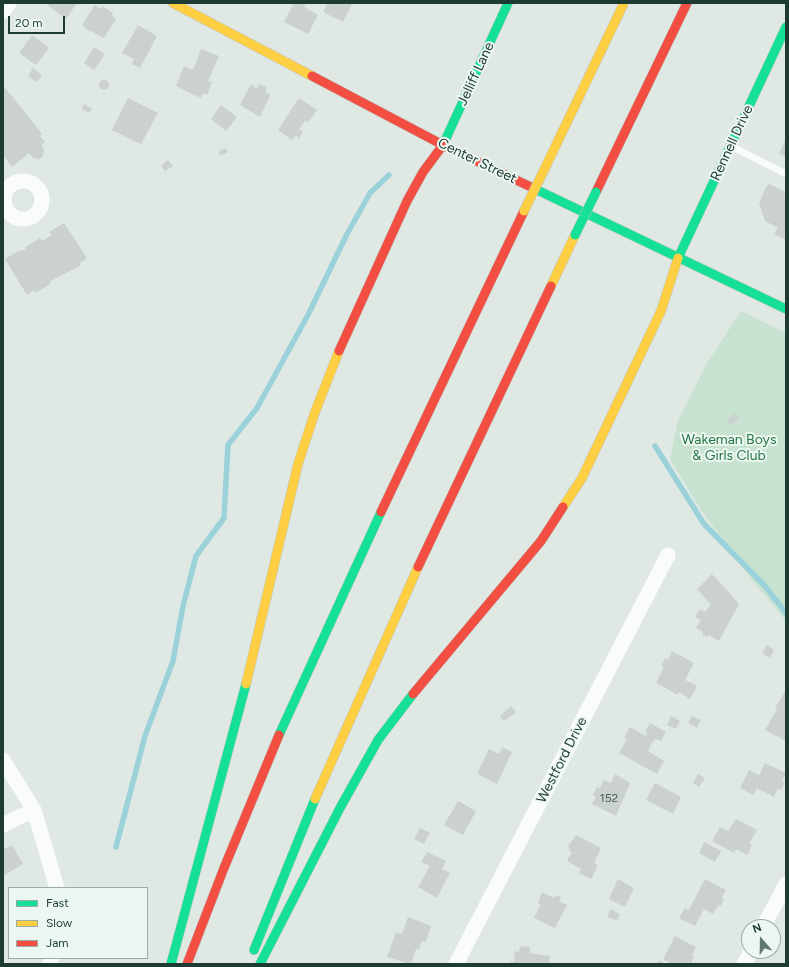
<!DOCTYPE html>
<html>
<head>
<meta charset="utf-8">
<style>
  body { margin:0 }
  #map { position:relative; width:789px; height:967px; overflow:hidden; background:#e0e8e4; font-family:Figtree,sans-serif }
  canvas { display:block }
  .frame { position:absolute; inset:0; border:4px solid #1d3b33; pointer-events:none }
  .legend { position:absolute; left:8px; top:887px; width:140px; height:72px; box-sizing:border-box; background:#edf7f2; border:1px solid #9aaca6; margin:0; padding:5px 7px; list-style:none; font-size:12px; color:#1d3b33 }
  .legend li { display:flex; align-items:center; gap:8px; height:20px }
  .legend b { width:20px; border:1px solid #9aaca6 }
  .north { position:absolute; left:741px; top:919px; width:40px; height:40px; box-sizing:border-box; background:#edf7f2; border:1px solid #9aaca6; border-radius:50%; rotate:340deg; font-size:11px; font-weight:700; line-height:16px; text-align:center; color:#1d3b33 }
  .north::after { content:''; display:block; margin:auto; width:14px; height:18px; background:#617871; clip-path:polygon(50% 0,100% 100%,50% 72%,0 100%) }
  .scale { position:absolute; left:8px; top:16px; width:57px; height:18px; box-sizing:border-box; border:2px solid #1d3b33; border-top:0; padding-left:5px; font-size:12px; line-height:14px; white-space:nowrap; color:#1d3b33; -webkit-text-stroke:3px #edf7f2; paint-order:stroke }
</style>
</head>
<body>
<div id="map">
<canvas width="789" height="967"></canvas>
<div class="frame"></div>
<ul class="legend">
<li><b style="height:5px;background:#16e098"></b>Fast</li>
<li><b style="height:5px;background:#ffcf43"></b>Slow</li>
<li><b style="height:5px;background:#f24e42"></b>Jam</li>
</ul>
<div class="north">N</div>
<div class="scale">20 m</div>
</div>
<script>
const context = document.querySelector('canvas').getContext('2d');
context.lineJoin = 'round';
function paint(path, color) { context.fillStyle = color; context.fill(path, 'evenodd'); }
function strokePath(path, color, width, dash) { context.strokeStyle = color; context.lineWidth = width; context.lineCap = dash ? 'butt' : 'round'; context.setLineDash(dash || []); context.stroke(path); }
function label(font, color, halo, rows, align = 'center') {
  context.font = font + ' Figtree,sans-serif'; context.lineWidth = 4; context.setLineDash([]); context.textBaseline = 'middle'; context.strokeStyle = halo; context.fillStyle = color; for (const [text, x, y, turn = 0] of rows) {
    context.save(); context.translate(x, y); context.rotate((+turn || 0) * Math.PI / 180); context.textAlign = isNaN(turn) ? turn : align; if (halo) context.strokeText(text, 0, 0); context.fillText(text, 0, 0); context.restore();
  }
}
paint(new Path2D(`
  M741,311L786,333V621L752,580L701,510L670,459L678,420L707,363Z`), '#c7e2d0');
strokePath(new Path2D(`
  M655,446L704,524L764,585L786,613
  M116,847L145,736L173,661L183,606L196,556L224,518L228,445L257,408L308,315L346,236L370,193L389,175`), '#9bd2da', 5.5);
paint(new Path2D(`
  M47,3H77L66,19L46,4Z
  M294,3H306L304,7L318,15L308,34L284,22Z
  M328,3L352,4L343,22L323,12Z
  M95,5L100,9L102,6L113,13L112,16L116,19L104,38L91,31L90,32L82,25Z
  M138,25L157,36L140,68L132,64L134,59L122,53Z
  M32,35L49,48L36,65L19,53Z
  M94,47L105,54L94,70L84,63Z
  M201,49L219,56L208,81L212,82L207,95L203,93L201,98L176,86L184,66L193,70Z
  M33,68L42,75L37,82L28,76Z
  M99 85a5 5 0 1 1 10 0a5 5 0 1 1-10 0Z
  M251,84L257,89L259,84L267,87L265,92L270,95L260,117L240,105Z
  M3,85L42,134L40,136L45,142L41,145L44,149L43,156L39,159L33,158L29,153L12,167L3,155Z
  M128,98L158,113L141,144L112,130Z
  M299,98L317,110L308,123L306,120L299,129L303,132L299,138L296,135L292,140L278,130Z
  M84,104L92,109L90,113L82,109Z
  M221,105L237,117L226,131L211,119Z
  M786,139V157L779,154Z
  M225,148L228,152L221,156L218,152Z
  M168,160L173,166L165,171L161,166Z
  M769,184L786,192L784,196L786,197V240L774,234L778,228L765,221L759,203L766,187Z
  M64,223L87,258L80,263L81,265L49,282L50,284L36,293L34,290L27,295L5,259L20,250L21,251L26,249L25,247L40,238L42,241L52,235L49,232Z
  M735,413L739,419L731,426L727,420Z
  M712,574L739,604L719,641L709,635L707,637L702,635L703,632L696,628L701,620L695,617L700,609L705,612L711,605L697,589Z
  M767,645L774,650L770,658L762,653Z
  M672,651L694,663L685,680L697,686L690,699L679,692L678,695L656,683L664,667L661,666L665,658L668,660Z
  M786,690V741L765,730L777,709L775,708Z
  M511,706L516,712L504,721L500,716Z
  M671,716L680,721L676,729L667,725Z
  M692,716L701,720L697,728L688,723Z
  M650,723L666,732L661,741L656,739L653,741L648,751L664,761L657,774L619,753L627,739L624,738L630,727L646,736L647,733L645,732Z
  M502,747L512,752L497,784L477,774L489,749L499,754Z
  M765,763L786,773L782,782L785,783L781,790L778,788L774,797L757,788L753,795L740,788L749,770L759,775Z
  M615,774L630,783L616,816L592,804L596,797L593,795L597,787L600,788L604,780L611,783Z
  M698,774L705,778L699,787L693,783Z
  M655,783L681,797L673,814L646,800Z
  M458,801L476,811L463,835L444,825Z
  M736,819L757,830L749,844L752,845L747,855L736,849L734,853L712,841L720,827L728,831Z
  M420,828L430,833L424,844L414,839Z
  M576,835L601,848L594,863L598,865L591,879L579,873L581,869L567,861L572,852L569,851L570,848L568,846Z
  M704,842L721,851L715,862L699,853Z
  M12,845L23,864L3,876V850Z
  M427,852L446,861L442,869L450,873L437,898L418,887L430,866L421,862Z
  M618,879L634,888L625,907L609,899Z
  M705,879L726,890L722,898L724,899L721,906L718,905L713,914L704,909L695,926L679,918L685,908L689,910Z
  M542,892L554,898L556,895L561,897L559,901L567,905L555,928L534,918L541,904L538,903Z
  M611,909L620,914L617,921L607,917Z
  M408,917L431,926L426,942L422,941L419,950L416,949L411,964L387,957L396,932L402,934Z
  M675,936L696,947L692,955L694,957L691,964L688,962L687,964H671L663,959Z
  M520,946L530,947V953L550,956L549,964H510L511,961L514,962L515,951L519,952Z
  M659,960L665,964H657Z`), '#cad1ce');
const fast = new Path2D(`
  M443,145L508,3
  M533,188L786,309
  M678,258L786,27
  M279,735L381,512
  M254,950L315,799
  M171,964L246,684
  M260,964L340,808L378,740L413,694`);
const slow = new Path2D(`
  M173,3L312,76
  M545,168L624,3
  M551,286L575,235
  M563,507L582,478L661,311L678,258
  M246,684L298,464L315,412L339,351
  M315,799L418,567`);
const jam = new Path2D(`
  M312,76L443,145L533,188
  M596,192L687,3
  M339,351L407,201L423,172L443,145
  M381,512L524,211
  M418,567L551,286
  M413,694L541,541L563,507
  M187,964L224,868L279,735`);
strokePath(fast, '#bcc7c3', 10);
strokePath(slow, '#bcc7c3', 10);
strokePath(jam, '#bcc7c3', 10);
strokePath(new Path2D(`
  M733,147L786,174`), '#fafcfb', 7);
strokePath(new Path2D(`
  M3,12L9,3
  M4 200a19 19 0 1 1 38 0a19 19 0 1 1-38 0Z
  M3,760L34,810L57,888
  M3,825L34,810
  M763,927L786,884
  M50,964L51,958
  M456,964L668,555
  M744,964L751,951`), '#fafcfb', 15);
strokePath(fast, '#16e098', 9);
strokePath(slow, '#ffcf43', 9);
strokePath(jam, '#f24e42', 9);
const fastBridge = new Path2D(`
  M575,235L596,192`);
const slowBridge = new Path2D(`
  M524,211L545,168`);
strokePath(fastBridge, '#bac5c1', 10, []);
strokePath(slowBridge, '#bac5c1', 10, []);
strokePath(fastBridge, '#16e098', 9);
strokePath(slowBridge, '#ffcf43', 9);
label('12px', '#48605a', null, [
  ["152",609,798]
]);
label('14px', '#1d3b33', '#edf7f2', [
  ["Jelliff Lane",476,74,-65],
  ["Rennell Drive",732,143,-65],
  ["Center Street",477,161,26],
  ["Westford Drive",562,760,-63]
]);
label('14px', '#247544', '#edf7f2', [
  ["Wakeman Boys",729,440],
  ["& Girls Club",729,456]
]);
</script>
</body>
</html>
